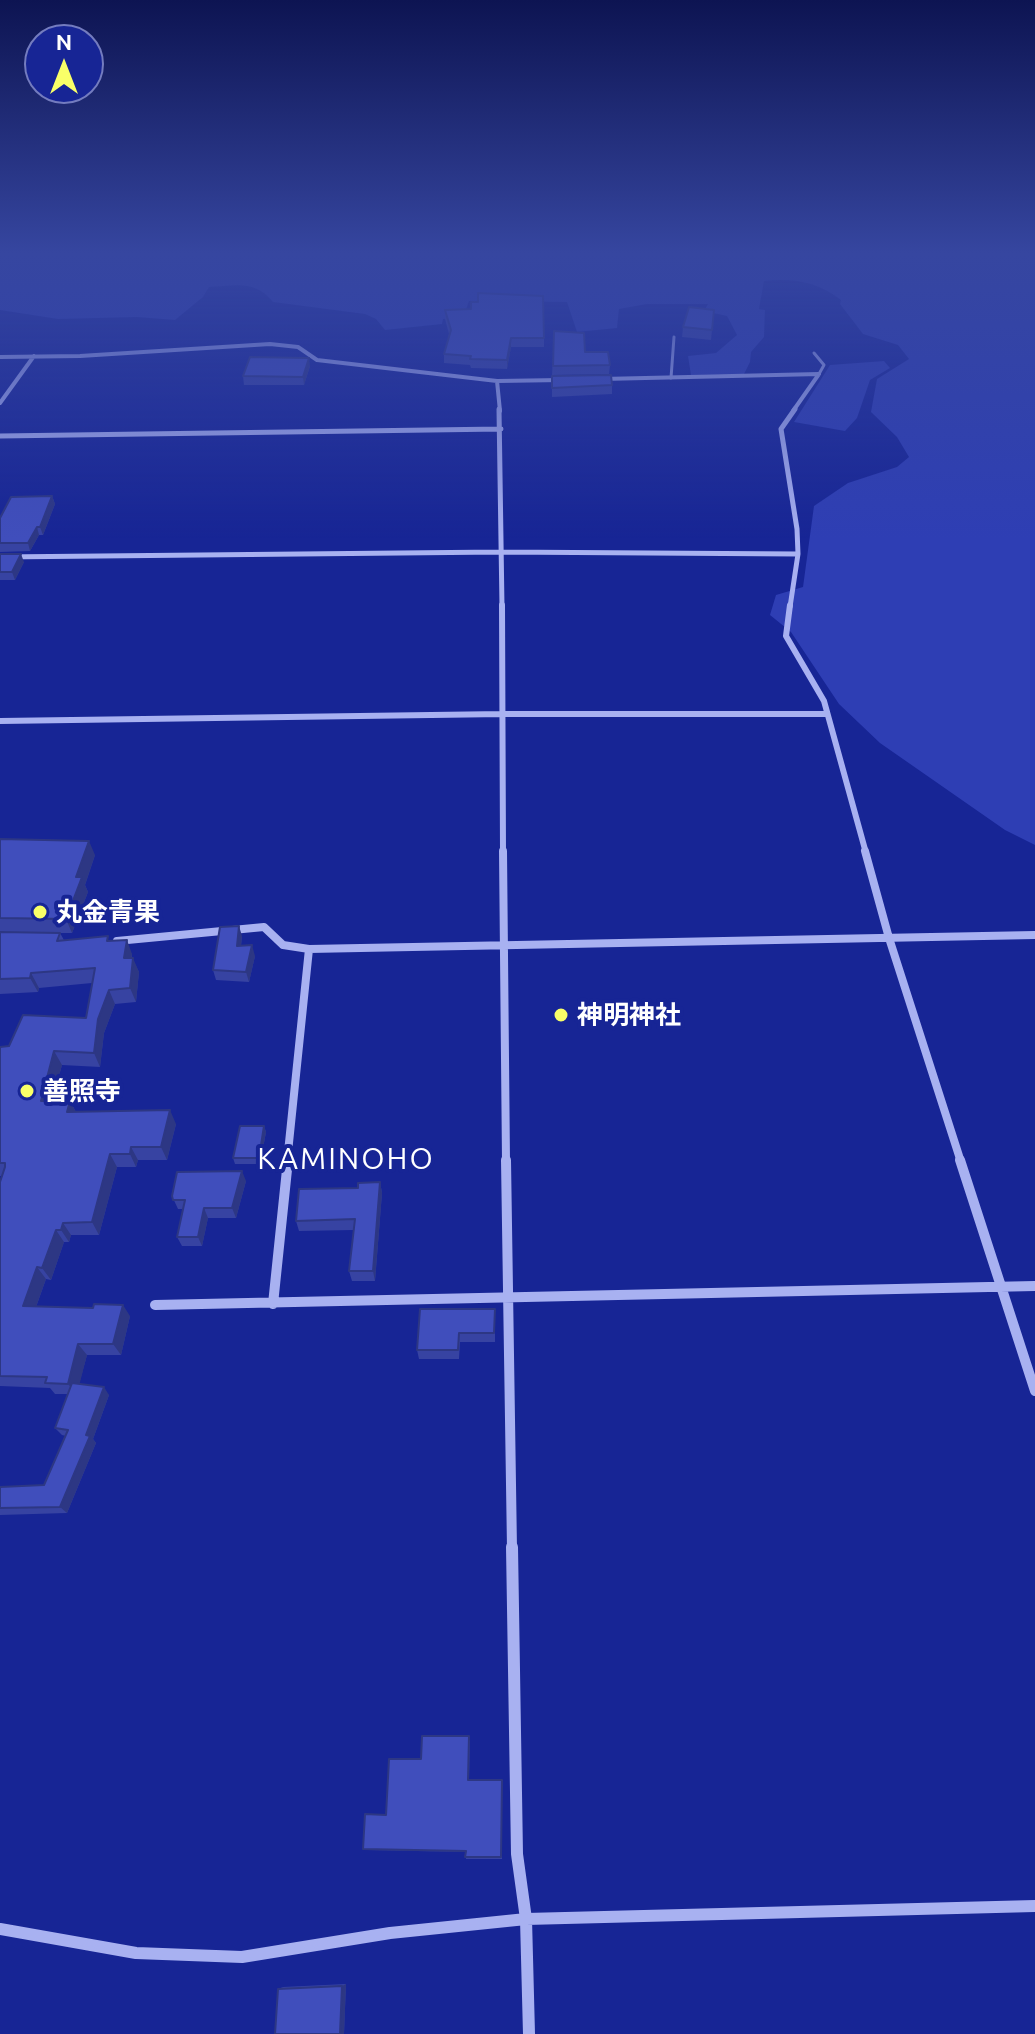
<!DOCTYPE html>
<html>
<head>
<meta charset="utf-8">
<style>
  body { margin:0 }
  #map { position:relative; width:1035px; height:2034px; overflow:hidden; background:#172595; font-family:Ubuntu,sans-serif }
  canvas { display:block }
  .north { position:absolute; left:24px; top:24px; width:80px; height:80px; box-sizing:border-box; background:#172595; border:2px solid #747cbf; border-radius:50%; rotate:0deg; font-size:22px; font-weight:700; line-height:32px; text-align:center; color:#fff }
  .north::after { content:''; display:block; margin:auto; width:28px; height:36px; background:#f9ff68; clip-path:polygon(50% 0,100% 100%,50% 72%,0 100%) }
</style>
</head>
<body>
<div id="map">
<canvas width="1035" height="2034"></canvas>
<div class="north">N</div>
</div>
<script>
const context = document.querySelector('canvas').getContext('2d');
context.lineJoin = 'round';
function paint(path, color) { context.fillStyle = color; context.fill(path, 'evenodd'); }
function strokePath(path, color, width, dash) { context.strokeStyle = color; context.lineWidth = width; context.lineCap = dash ? 'butt' : 'round'; context.setLineDash(dash || []); context.stroke(path); }
function label(font, color, halo, rows, align = 'center') {
  context.font = font + ' Ubuntu,"Noto Sans JP",sans-serif'; context.lineWidth = 8; context.setLineDash([]); context.textBaseline = 'middle'; context.strokeStyle = halo; context.fillStyle = color; for (const [text, x, y, turn = 0] of rows) {
    context.save(); context.translate(x, y); context.rotate((+turn || 0) * Math.PI / 180); context.textAlign = isNaN(turn) ? turn : align; if (halo) context.strokeText(text, 0, 0); context.fillText(text, 0, 0); context.restore();
  }
}
paint(new Path2D(`
  M0,254H1035V845L1005,830L880,743L839,704L791,632L770,615L776,595L803,587L814,506L848,483L897,467L909,457L897,437L871,412L877,379L909,359L898,345L863,334L840,304L841,300C818,282 793,278 764,281L759,309L765,310L764,337L751,352L750,362L744,374L691,375L688,356L716,353L737,335L727,316L704,311L708,304H647L619,309L617,328L577,332L567,302L469,301L463,318L443,319L442,324L385,330L376,319L365,314L273,302C254,279 236,286 209,287L203,297L175,320L137,317L58,319L0,310Z
  M884,361L890,368L870,380L857,418L845,431L794,422L830,365Z`), '#2e3eb4');
strokePath(new Path2D(`
  M814,353L824,365L819,374
  M671,378L674,337`), '#a8b1f1', 3);
strokePath(new Path2D(`
  M0,357L80,356L270,344L298,347L317,360L497,381L561,380
  M602,379L819,374
  M497,381L500,411
  M0,403L34,356
  M793,411L819,374`), '#a8b1f1', 4);
strokePath(new Path2D(`
  M499,409L502,607
  M0,436L501,429
  M0,557L500,552L798,554
  M790,607L798,554L797,529L781,429L795,409`), '#a8b1f1', 5);
strokePath(new Path2D(`
  M502,605L503,853
  M790,605L786,636L824,701L866,853
  M0,721L503,714H826`), '#a8b1f1', 6);
strokePath(new Path2D(`
  M503,851L506,1162
  M865,851L889,938L961,1162
  M117,941L264,927L283,945L309,949L1035,935
  M287,1162L309,949`), '#a8b1f1', 8);
strokePath(new Path2D(`
  M506,1160L512,1549
  M960,1160L1035,1391
  M273,1304L288,1160
  M155,1305L1035,1286`), '#a8b1f1', 10);
strokePath(new Path2D(`
  M512,1547L517,1854L526,1919L529,2034
  M0,1929L136,1953L242,1957L390,1933L526,1919L1035,1906`), '#a8b1f1', 12);
paint(new Path2D(`
  M445,310L544,338V347H511L507,369L471,368L470,365L444,363V354L449,334L445,319Z
  M714,310L711,340L682,337L683,327Z
  M554,331L585,352L610,365L609,374L552,375Z
  M310,366L304,385H244L243,376Z
  M552,376L612,385V394L552,397Z
  M52,496L55,504L43,535H39L30,551L0,552V518Z
  M0,554L24,562L15,580H0Z
  M0,839L95,855L85,885L88,892L72,933H60L64,940L110,941L132,954V958L139,972L136,1002L115,1004L104,1033L100,1067L62,1065L52,1101H70L76,1112L176,1124L167,1160H138L136,1167H117L99,1235H71L69,1242H64L51,1280L46,1279L36,1307L130,1316L121,1355H87L79,1384L109,1395L93,1439L96,1443L67,1513L0,1515V1487L44,1485L66,1436L62,1435L55,1428L68,1394H55L50,1388L0,1386V1182L2,1176H0V1047L9,1046L86,1018L92,983L39,988L38,992L0,994Z
  M242,936L241,946L255,956L249,982L216,980L213,970Z
  M264,1126L266,1132L260,1164H235L233,1158Z
  M246,1181L236,1218H208L202,1246H182L177,1237L183,1209H178L172,1196Z
  M380,1182L382,1193L375,1281H352L349,1271L354,1230L299,1231L296,1221L358,1188Z
  M495,1309V1342H460L459,1359H419L417,1350Z
  M470,1740L469,1780H502V1859H466V1852L366,1850L363,1849L421,1759Z
  M346,1984L344,2034H275L278,1989L283,1987Z`), '#3743a2');
paint(new Path2D(`
  M511,338V347L507,369V360Z
  M309,358L310,366L304,385L303,377Z
  M52,496L55,504L43,535L40,527Z
  M37,527L39,535L30,551L28,543Z
  M21,554L24,562L15,580L12,572Z
  M89,841L95,855L85,885L88,892L72,933L66,919L76,877Z
  M239,926L242,936L240,956L237,946Z
  M127,940L132,954L130,973L124,958Z
  M252,945L255,956L249,982L246,972Z
  M133,958L139,972L136,1002L130,988Z
  M31,973L39,988L38,992L30,978Z
  M109,990L115,1004L104,1033L100,1067L94,1053L98,1019Z
  M54,1051L62,1065L48,1114L41,1101Z
  M70,1101L77,1114L67,1112Z
  M170,1110L176,1124L167,1160L161,1147Z
  M264,1126L266,1132L260,1164L259,1158Z
  M131,1147L138,1160L136,1167L130,1154Z
  M110,1154L117,1167L99,1235L92,1222Z
  M242,1171L246,1181L236,1218L232,1208Z
  M380,1182L382,1193L375,1281L373,1271Z
  M204,1208L208,1218L202,1246L198,1237Z
  M63,1223L71,1235L69,1242L61,1230Z
  M56,1230L64,1242L51,1280L42,1268Z
  M37,1267L46,1279L32,1318L23,1306Z
  M123,1305L130,1316L121,1355L113,1344Z
  M78,1344L87,1355L77,1394L68,1384Z
  M104,1387L109,1395L93,1439L96,1443L67,1513L60,1507Z
  M346,1984L344,2034H340L342,1986Z`), '#2d3784');
const building = new Path2D(`
  M478,293L543,296L544,338H511L507,360L470,359L471,356L444,354L451,330L445,310L471,309V302H478Z
  M689,307L714,310L712,330L683,327Z
  M554,331L584,333L585,352H608L610,365L553,366Z
  M250,357L309,358L303,377L243,376Z
  M611,375L612,385L552,388V376Z
  M52,496L40,527H37L28,543H0V518L11,497Z
  M0,554H21L12,572H0Z
  M0,839L89,841L76,877H82L66,919L0,918Z
  M239,926L237,946L252,945L246,972L213,970L220,927Z
  M0,932L60,933L57,941L108,936L107,941L127,940L124,958H133L130,988L109,990L98,1019L94,1053L54,1051L41,1101H70L67,1112L170,1110L161,1147H131L130,1154H110L92,1222L63,1223L61,1230H56L42,1268L37,1267L23,1306L93,1308L94,1304L123,1305L113,1344H78L68,1384L45,1383L47,1377L0,1376V1182L5,1167V1163H0V1047L9,1046L23,1015L86,1018L95,968L31,973L30,978L0,979Z
  M240,1126H264L259,1158H233Z
  M242,1171L232,1208H204L198,1237H177L185,1200H173L172,1196L177,1172Z
  M380,1182L373,1271H349L355,1219L296,1221L299,1189L358,1188V1183Z
  M420,1309H495L494,1333H459L458,1350H417Z
  M72,1383L104,1387L86,1435L90,1436L60,1507L0,1508V1487L44,1485L68,1430L55,1428Z
  M422,1736H469L468,1780H502L501,1857H465L466,1851L363,1849L365,1814L386,1815L389,1759H421Z
  M342,1986L340,2034H275L278,1989Z`);
paint(building, '#404ebc');
strokePath(building, '#2d3784', 2);
const sky = context.createLinearGradient(0, 0, 0, 539);
sky.addColorStop(0, '#0d1452');
sky.addColorStop(0.47, '#3646a0');
sky.addColorStop(1, '#3646a000');
context.fillStyle = sky;
context.fillRect(0, 0, 1035, 539);
for (const [x, y, r, color] of [
  [40,912,8,"#f9ff68"],
  [561,1015,8,"#f9ff68"],
  [27,1091,8,"#f9ff68"]
]) { const dot = new Path2D(); dot.arc(x, y, r, 0, 2 * Math.PI); context.fillStyle = color; context.fill(dot); strokePath(dot, '#172595', 3); }
label('bold 26px', '#fff', '#172595', [
  ["丸金青果",56,912],
  ["神明神社",577,1015],
  ["善照寺",43,1091]
], 'left');
context.letterSpacing = '2px';
label('30px', '#fff', '#172595', [
  ["KAMINOHO",346,1159]
]);
context.letterSpacing = '0px';
</script>
</body>
</html>
